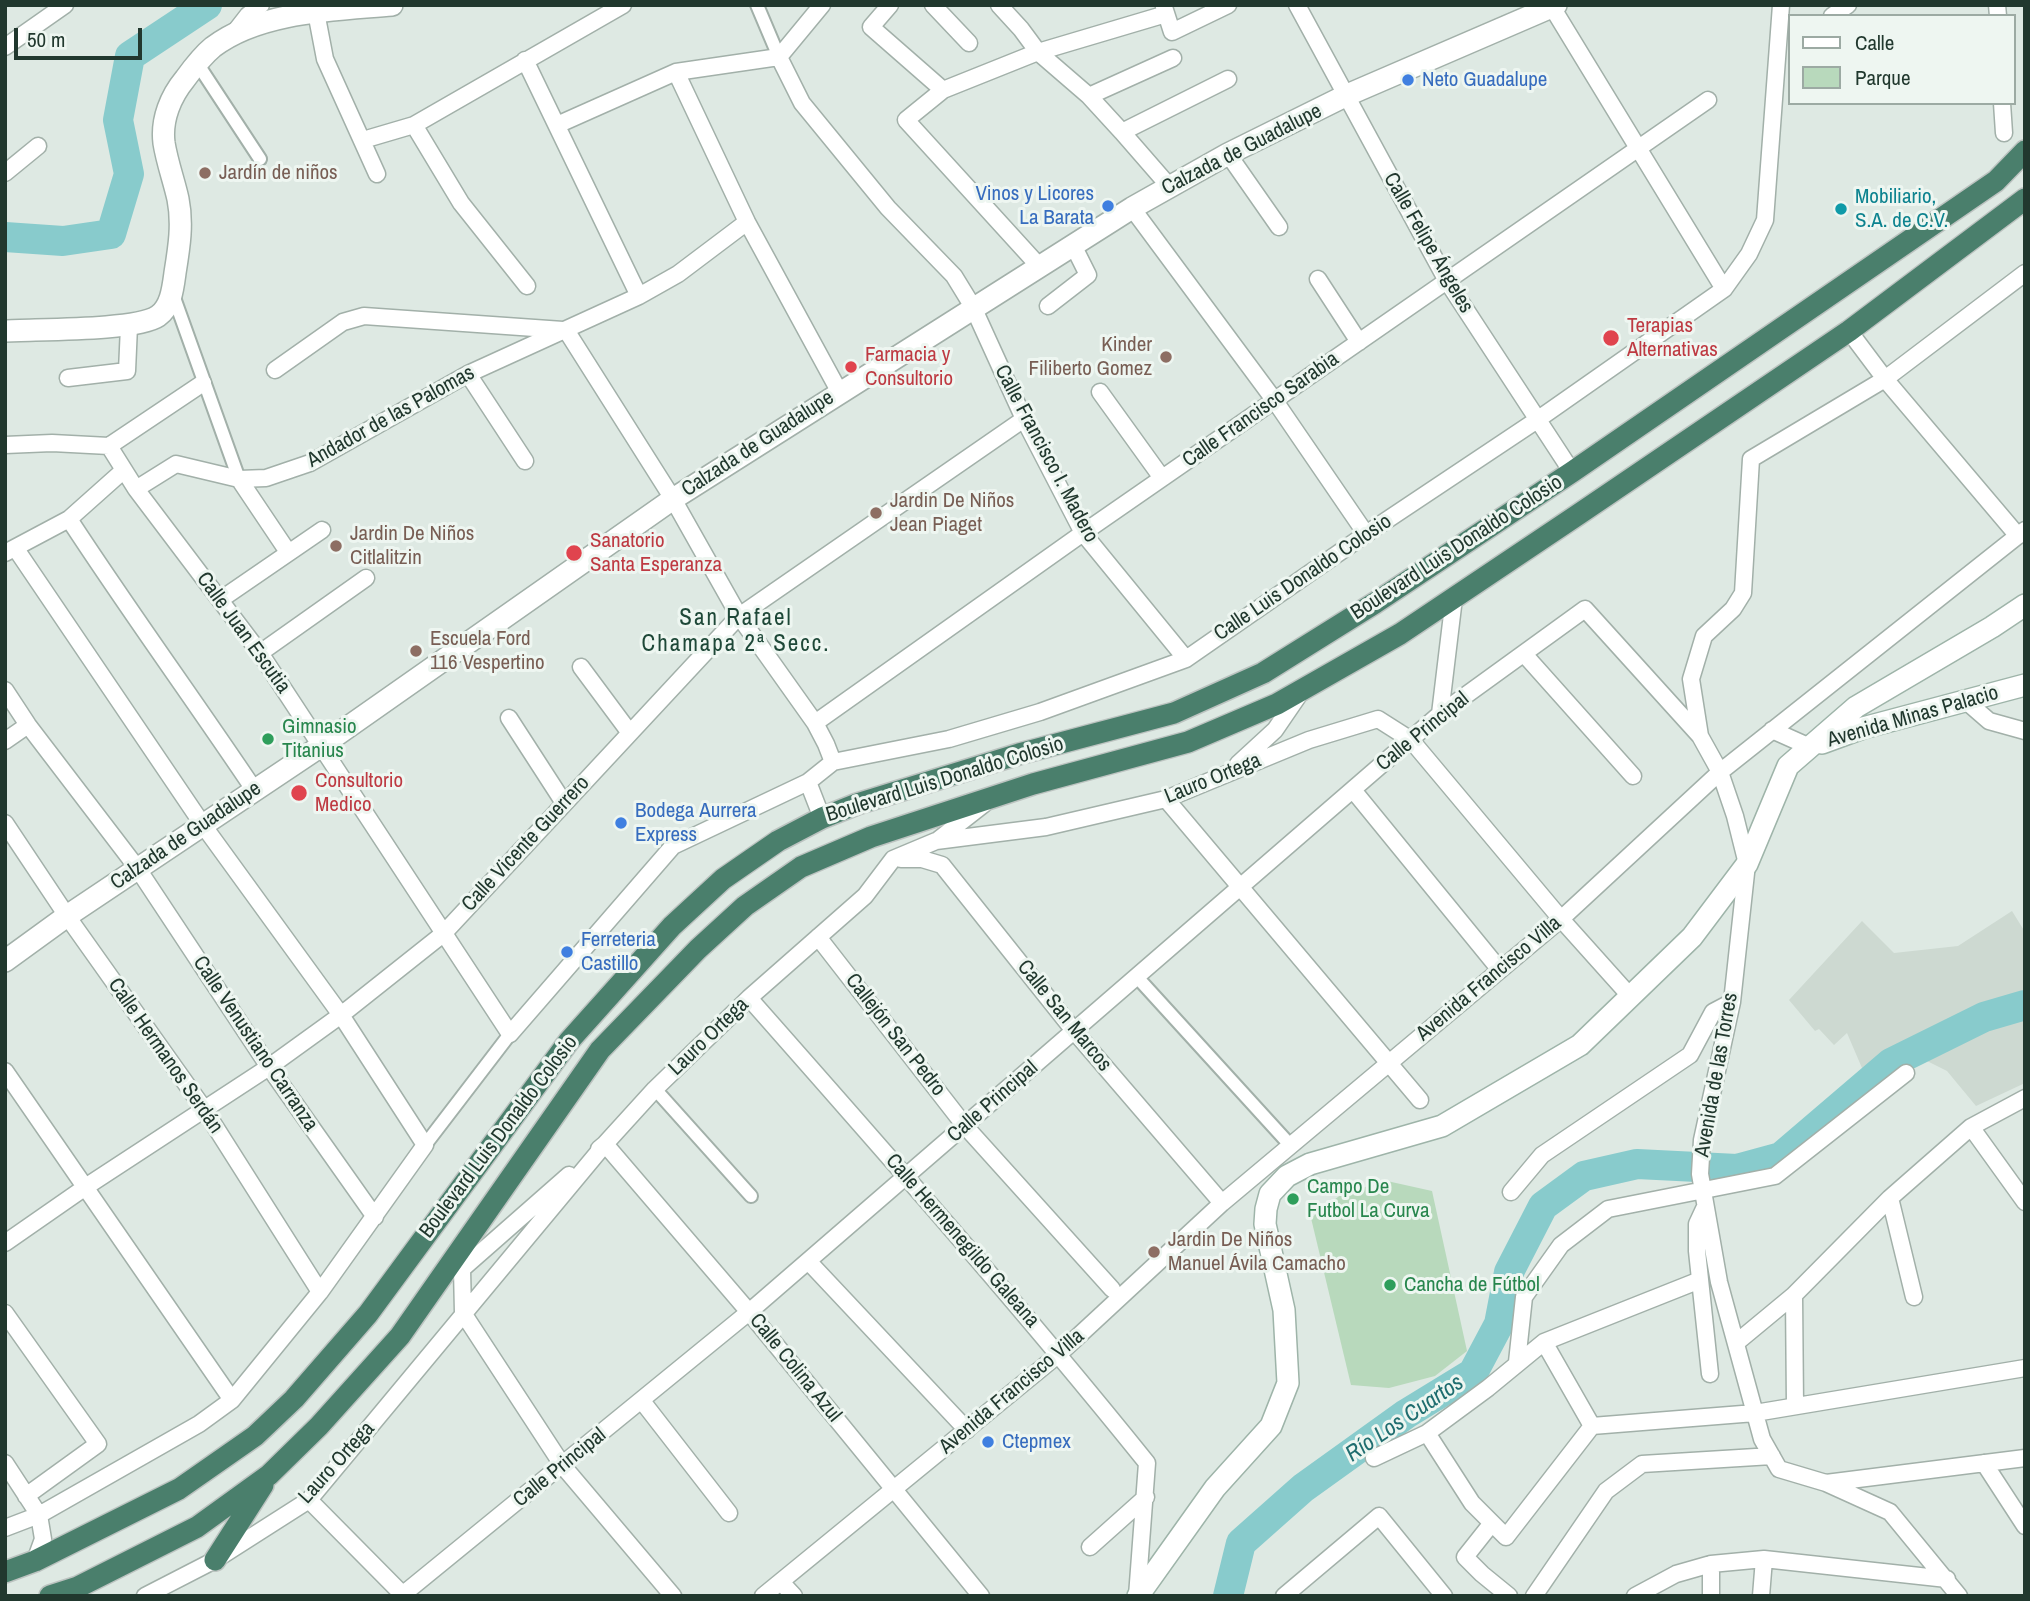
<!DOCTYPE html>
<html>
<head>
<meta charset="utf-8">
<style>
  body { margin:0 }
  #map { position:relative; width:2030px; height:1601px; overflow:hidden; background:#dee9e3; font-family:"Archivo Narrow",sans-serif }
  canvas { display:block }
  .frame { position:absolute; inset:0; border:7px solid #21382e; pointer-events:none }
  .legend { position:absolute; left:1788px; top:14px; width:228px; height:91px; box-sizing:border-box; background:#eef6f1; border:2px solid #9caaa3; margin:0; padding:9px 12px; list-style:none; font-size:21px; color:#21382e }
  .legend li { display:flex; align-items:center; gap:14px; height:35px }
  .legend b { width:35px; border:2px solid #9caaa3 }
  .scale { position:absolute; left:14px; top:28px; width:128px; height:32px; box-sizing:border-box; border:4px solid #21382e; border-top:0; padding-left:9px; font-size:21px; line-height:24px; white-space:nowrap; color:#21382e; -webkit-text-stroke:5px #eef6f1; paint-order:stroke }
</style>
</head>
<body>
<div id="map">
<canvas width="2030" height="1601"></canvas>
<div class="frame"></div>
<ul class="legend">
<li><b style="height:9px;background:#fff"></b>Calle</li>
<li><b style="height:19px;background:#b8d9bc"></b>Parque</li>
</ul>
<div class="scale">50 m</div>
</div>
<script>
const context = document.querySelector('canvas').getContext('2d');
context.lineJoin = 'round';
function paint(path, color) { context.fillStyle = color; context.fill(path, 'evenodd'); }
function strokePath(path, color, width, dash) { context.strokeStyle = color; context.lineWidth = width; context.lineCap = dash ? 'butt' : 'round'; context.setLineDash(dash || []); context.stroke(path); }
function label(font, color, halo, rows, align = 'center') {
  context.font = font + ' "Archivo Narrow",sans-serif'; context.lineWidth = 6; context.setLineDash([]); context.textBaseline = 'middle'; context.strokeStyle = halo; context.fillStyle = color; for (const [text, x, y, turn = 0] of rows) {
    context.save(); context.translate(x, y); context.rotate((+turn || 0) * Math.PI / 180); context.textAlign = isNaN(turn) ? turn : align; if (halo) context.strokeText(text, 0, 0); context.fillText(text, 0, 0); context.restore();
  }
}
paint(new Path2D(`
  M2012,911L2025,932V1083L1976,1106L1947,1071L1911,1053L1865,1075L1847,1033L1834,1045L1819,1029L1815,1031L1789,1000L1862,921L1894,953L1958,946Z`), '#cdd9d1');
paint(new Path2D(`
  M1387,1181L1432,1191L1467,1351L1435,1376L1389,1388L1351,1385L1311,1218L1343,1193Z`), '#b8d9bc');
strokePath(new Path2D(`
  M5,237L63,241L111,234L129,174L118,120L130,56L207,5
  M1228,1596L1241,1543L1303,1488L1406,1414L1473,1373L1499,1324L1509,1272L1543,1206L1584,1176L1637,1164L1737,1169L1781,1157L1891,1063L1984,1017L2025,1005`), '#88cbcc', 30);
const pedestrian = new Path2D(`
  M757,5L779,57
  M197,63L260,159
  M172,292L239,479
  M1137,977L1291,1146
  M655,1089L751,1196
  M425,1145L510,1034`);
const minor = new Path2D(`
  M890,5L871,27L943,90
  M933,5L969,43
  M999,5L1021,29L1038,52L1089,96L1122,132L1169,186
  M1297,5L1447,281L1572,472
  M1997,5L1998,16
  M1164,7L1172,32L1228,5
  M1552,7L1724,289
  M316,12L325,59L377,174
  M1832,16L1848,5
  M234,33L248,15L261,5
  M5,47L65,5
  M779,57L802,103L888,208L954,276L973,307L1024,419L1083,533L1186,659
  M525,60L639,296
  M676,72L747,222L839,391
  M1089,96L1173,58
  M2002,103L2004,133
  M414,125L461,203L527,286
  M557,125L676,72L779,57L822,5
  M1122,132L1228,79
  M363,140L414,125L623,5
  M1228,154L1279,227
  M5,173L38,146
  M1132,208L1275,401L1366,534
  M1039,266L906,120L943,90L1038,52L1166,14
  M1318,279L1359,342
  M1048,306L1088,275L1073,245
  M566,330L673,499L739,616L815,723L826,744L833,762L808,782L822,818
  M1849,331L1885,379L2018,536
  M275,370L343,322L364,316L563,330
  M468,374L525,461
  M68,378L127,371L129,326
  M1100,392L1162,478
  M5,445L52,443L109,446L203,383
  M109,446L136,489L260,653L510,1034L673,846L808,782
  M239,479L288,552
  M136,489L176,464L239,479L266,478L310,463L468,374L639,296L678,274L747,222
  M69,519C129,611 194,700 255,791
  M5,553L69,519L124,470
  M220,600L322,530
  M260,653L366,578
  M1524,654L1633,776
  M581,667L630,733
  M5,690L28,725L138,869L269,1067L375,1217
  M1966,701L1989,721L2025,731
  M1440,714L1454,598
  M509,718L564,803
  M815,723L1083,533L1708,100
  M1772,730L1810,747
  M1700,736L1691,679L1704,636L1733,609L1743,593L1751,459L1885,379L2025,273
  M5,741L28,725
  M833,762L949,739L1040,712L1186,659L1366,534L1537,420L1724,289L1749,254L1765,220L1781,5
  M1238,764L1275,730L1301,692
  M1353,790L1500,970
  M1166,799L1420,1100
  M5,823L67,916L204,1109L320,1292
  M938,840L984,804
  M901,859H922L942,865L1075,1032L1222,1203
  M818,937L965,1126L1112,1289
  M749,998C884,1151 1019,1304 1147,1463L1137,1596
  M5,1071L232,1400
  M1971,1127L2025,1202
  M599,1149L605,1144L749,1312L981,1596
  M569,1175L462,1269L463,1313L563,1466L673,1596
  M1511,1192L1542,1155L1690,1055L1713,1012L1732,1002
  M1890,1198L1914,1297
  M1704,1209L1697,1224V1251L1710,1374
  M5,1243L87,1186L269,1067L341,1015L443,934L739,616L1024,419
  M808,1261L967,1430
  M1794,1295L1795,1406
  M5,1313L98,1444L26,1496
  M1544,1342L1592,1426
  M1736,1343L1794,1295L1890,1198L1971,1127L2025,1098
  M1517,1362L1524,1297L1561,1245L1608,1209L1775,1176L1906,1073
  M642,1401L729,1513
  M1427,1433L1472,1503L1506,1537L1592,1426L1755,1413L2025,1368
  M1374,1458L1427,1433L1488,1388L1544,1342L1700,1280
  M5,1463L39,1515L43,1539L35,1561
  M1984,1463L2025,1526
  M1826,1483L2025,1458
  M309,1500L404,1596
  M1492,1523L1465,1557L1482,1574L1509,1596
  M5,1528L39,1515L199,1424L232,1400L320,1292L425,1145L341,1015L203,825L16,549
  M1090,1547L1146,1497
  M1711,1564V1596
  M781,1582L794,1596
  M145,1596L215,1560L309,1500L605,1144L655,1089L749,998L865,896L893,859L936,841L1046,827L1166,799L1309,740L1378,719L1411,740L1561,919L1630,996
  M401,1596L749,1312L1440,714L1585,609L1700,736L1720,772L1735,816L1747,864L1732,1002L1702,1140L1700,1174L1719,1282L1762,1439L1779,1469L1826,1483L1890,1512L1959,1596
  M763,1596L1059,1354L1222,1203L1561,919L1720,772L2025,530
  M1284,1596L1379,1516L1444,1596
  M1534,1596L1606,1491L1642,1464L1772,1456
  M1635,1596L1676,1574L1711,1564L1764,1559L1947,1579
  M1761,1596L1764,1559`);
const tertiary = new Path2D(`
  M5,331C36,329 136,331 158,316C171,307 173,288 175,273C179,248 183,224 178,199C174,181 167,162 164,143C161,119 171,96 185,79C193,68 202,56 213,47C260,11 336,10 392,5
  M5,961L67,916L321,746L673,499L1132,208L1228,154L1345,96L1556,5`);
const secondary = new Path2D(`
  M1822,743L1863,728L2025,685
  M1138,1596L1215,1488L1271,1426L1288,1383L1284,1310L1265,1224L1266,1209L1270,1194L1287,1176L1310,1164L1442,1126L1580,1045L1692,937L1747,864L1788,766L1856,707L1992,627L2025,605`);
const trunk = new Path2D(`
  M215,1560L263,1485
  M5,1572L35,1561L179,1489L255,1436L294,1399L368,1314L569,1041L672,926L723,879L778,841L822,818L857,804L1019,754L1174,713L1263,673L1375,603L1572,472L1996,181L2025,151
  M50,1596L78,1587L197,1527L269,1475L319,1426L400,1336L600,1050L698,949L745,906L801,867L871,837L1033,784L1188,742L1277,704L1400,634L1579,514L1849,331L2025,199`);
strokePath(pedestrian, '#a2b0a9', 16);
strokePath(minor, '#a2b0a9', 19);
strokePath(tertiary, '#a2b0a9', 24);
strokePath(secondary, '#9eb4a9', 24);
strokePath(trunk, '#bcc3c0', 24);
strokePath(pedestrian, '#fff', 12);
strokePath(minor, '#fff', 16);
strokePath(tertiary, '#fff', 21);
strokePath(secondary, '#fff', 21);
strokePath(trunk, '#4a7f6c', 21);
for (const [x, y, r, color] of [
  [1408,80,7,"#3f7fe0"],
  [205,173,7,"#8d6e63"],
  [1108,206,7,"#3f7fe0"],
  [1841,209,7,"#0f9aa8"],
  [1611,338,9,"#e0444e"],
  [1166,357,7,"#8d6e63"],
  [851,367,7,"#e0444e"],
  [876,513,7,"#8d6e63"],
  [336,546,7,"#8d6e63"],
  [574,553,9,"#e0444e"],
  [416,651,7,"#8d6e63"],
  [268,739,7,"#2e9e5b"],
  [299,793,9,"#e0444e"],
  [621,823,7,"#3f7fe0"],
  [567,952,7,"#3f7fe0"],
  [1293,1199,7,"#2e9e5b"],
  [1154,1252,7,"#8d6e63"],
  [1390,1285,7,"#2e9e5b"],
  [988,1442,7,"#3f7fe0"]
]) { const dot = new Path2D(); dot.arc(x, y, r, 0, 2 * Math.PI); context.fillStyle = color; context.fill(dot); strokePath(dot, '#eef6f1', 2.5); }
label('21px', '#366cbe', '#eef6f1', [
  ["Neto Guadalupe",1422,80],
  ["Vinos y Licores",1094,194,"right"],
  ["La Barata",1094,218,"right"],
  ["Bodega Aurrera",635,811],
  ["Express",635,835],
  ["Ferreteria",581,940],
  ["Castillo",581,964],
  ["Ctepmex",1002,1442]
], 'left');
label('21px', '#21382e', '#eef6f1', [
  ["Calzada de Guadalupe",1242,150,-27],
  ["Calle Felipe Ángeles",1428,243,60],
  ["Calle Francisco Sarabia",1261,410,-35],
  ["Andador de las Palomas",391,417,-29],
  ["Calzada de Guadalupe",758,444,-33],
  ["Calle Francisco I. Madero",1046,454,62],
  ["Boulevard Luis Donaldo Colosio",1457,548,-33],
  ["Calle Luis Donaldo Colosio",1303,578,-34],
  ["Calle Juan Escutia",243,633,54],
  ["Avenida Minas Palacio",1913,717,-16],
  ["Calle Principal",1423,732,-39],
  ["Lauro Ortega",1213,779,-22],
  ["Boulevard Luis Donaldo Colosio",945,780,-17],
  ["Calzada de Guadalupe",186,836,-34],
  ["Calle Vicente Guerrero",526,844,-47],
  ["Avenida Francisco Villa",1489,979,-40],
  ["Calle San Marcos",1064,1016,51],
  ["Callejón San Pedro",895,1035,52],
  ["Lauro Ortega",709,1037,-44],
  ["Calle Venustiano Carranza",255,1044,56],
  ["Calle Hermanos Serdán",165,1056,55],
  ["Avenida de las Torres",1717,1075,-80],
  ["Calle Principal",993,1102,-41],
  ["Boulevard Luis Donaldo Colosio",499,1137,-53],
  ["Calle Hermenegildo Galeana",962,1241,49],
  ["Calle Colina Azul",795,1368,51],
  ["Avenida Francisco Villa",1012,1392,-40],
  ["Lauro Ortega",337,1463,-48],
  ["Calle Principal",560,1468,-39]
]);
label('21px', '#785e54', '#eef6f1', [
  ["Jardín de niños",219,173],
  ["Kinder",1152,345,"right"],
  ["Filiberto Gomez",1152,369,"right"],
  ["Jardin De Niños",890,501],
  ["Jean Piaget",890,525],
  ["Jardin De Niños",350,534],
  ["Citlalitzin",350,558],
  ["Escuela Ford",430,639],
  ["116 Vespertino",430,663],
  ["Jardin De Niños",1168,1240],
  ["Manuel Ávila Camacho",1168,1264]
], 'left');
label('21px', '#0d838f', '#eef6f1', [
  ["Mobiliario,",1855,197],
  ["S.A. de C.V.",1855,221]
], 'left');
label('21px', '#be3a42', '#eef6f1', [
  ["Terapias",1627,326],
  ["Alternativas",1627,350],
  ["Farmacia y",865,355],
  ["Consultorio",865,379],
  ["Sanatorio",590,541],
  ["Santa Esperanza",590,565],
  ["Consultorio",315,781],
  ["Medico",315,805]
], 'left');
label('21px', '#27864d', '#eef6f1', [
  ["Gimnasio",282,727],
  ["Titanius",282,751],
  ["Campo De",1307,1187],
  ["Futbol La Curva",1307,1211],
  ["Cancha de Fútbol",1404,1285]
], 'left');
context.letterSpacing = '2px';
label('23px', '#1e4838', '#eef6f1', [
  ["San Rafael",736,619],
  ["Chamapa 2ª Secc.",736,645]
]);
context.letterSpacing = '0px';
label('italic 23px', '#1f6d6f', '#eef6f1', [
  ["Río Los Cuartos",1405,1419,-34]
]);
</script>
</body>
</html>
